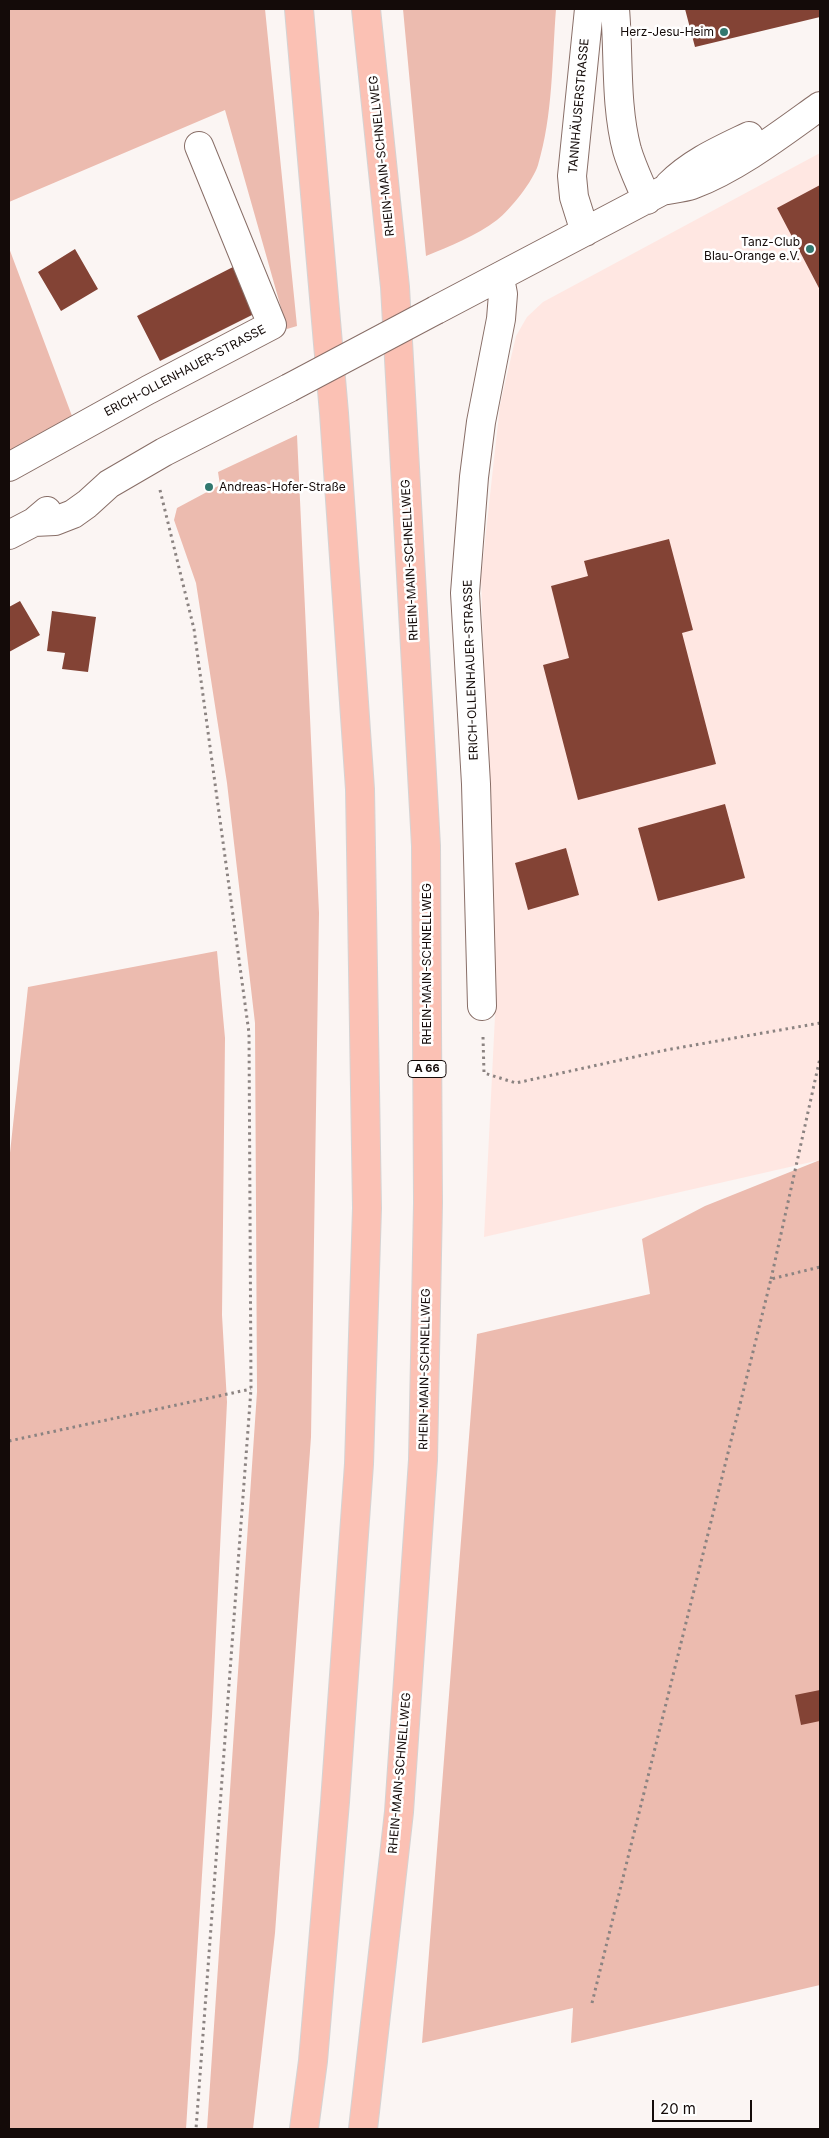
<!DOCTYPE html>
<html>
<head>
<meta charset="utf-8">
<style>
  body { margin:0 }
  #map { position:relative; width:829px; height:2138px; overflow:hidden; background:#fbf5f3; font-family:Inter,sans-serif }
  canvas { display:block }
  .frame { position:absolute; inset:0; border:10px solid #140b09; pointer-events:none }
  .scale { position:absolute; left:652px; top:2100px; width:100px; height:22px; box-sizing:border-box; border:2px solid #140b09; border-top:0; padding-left:6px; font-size:15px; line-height:18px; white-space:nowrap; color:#140b09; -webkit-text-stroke:4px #fff; paint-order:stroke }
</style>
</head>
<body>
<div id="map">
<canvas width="829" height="2138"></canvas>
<div class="frame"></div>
<div class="scale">20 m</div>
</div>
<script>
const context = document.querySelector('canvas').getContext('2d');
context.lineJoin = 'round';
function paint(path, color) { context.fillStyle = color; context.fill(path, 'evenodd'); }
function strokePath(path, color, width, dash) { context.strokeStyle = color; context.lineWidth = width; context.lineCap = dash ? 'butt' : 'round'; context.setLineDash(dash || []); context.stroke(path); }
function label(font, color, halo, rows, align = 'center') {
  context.font = font + ' Inter,sans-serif'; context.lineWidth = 5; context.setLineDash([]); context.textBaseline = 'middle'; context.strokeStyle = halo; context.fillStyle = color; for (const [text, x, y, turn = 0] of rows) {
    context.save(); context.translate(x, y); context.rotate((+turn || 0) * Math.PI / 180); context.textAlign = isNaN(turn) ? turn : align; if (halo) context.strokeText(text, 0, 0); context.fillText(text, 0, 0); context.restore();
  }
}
paint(new Path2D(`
  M820,153V1160L484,1237L495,1016L481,577L500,405L516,336L527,317L543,302Z`), '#ffe7e2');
paint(new Path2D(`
  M9,9H265L297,326L287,329L225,110L9,202Z
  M403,9H556C552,60 553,115 538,165C533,181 511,209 497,220C476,236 450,246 426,256Z
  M9,248L75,424L9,460Z
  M297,435L319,913L311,1437L275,1933L253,2129H207L257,1392L255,1023L227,783L196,583L174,520L177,508L220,485L218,472Z
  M217,951L225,1038L222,1315L227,1402L212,1716L186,2129H9V1162L28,987Z
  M820,1160V1985L571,2043L573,2008L422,2043L477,1334L650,1294L642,1239L705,1206Z`), '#ecbbaf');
paint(new Path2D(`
  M685,9H820V17L695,47Z
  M820,185V290L777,208Z
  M75,249L98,289L61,311L38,272Z
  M233,267L256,313L160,361L137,316Z
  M669,539L693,630L682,633L716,764L578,800L543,665L569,658L551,586L588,576L584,561Z
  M20,601L40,635L9,652V607Z
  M52,611L96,617L88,672L62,669L65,653L47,651Z
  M725,804L745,878L658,901L638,828Z
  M566,848L579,895L528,910L515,863Z
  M820,1690V1721L801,1725L795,1695Z`), '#834335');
const minor = new Path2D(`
  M615,9C619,55 615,105 627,150C632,167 640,183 647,200
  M669,185C692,162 720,150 749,136
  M585,232L574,197L572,176L589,9
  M436,310L662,191C672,189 683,188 692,185C737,168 781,134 820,106
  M9,467L148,390L272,325L199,146
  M34,522L55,521L73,514L87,504L109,484L164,452L289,388
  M9,535L34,522L47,511
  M482,1006L476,784L465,593L474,477L481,422L501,319L503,294L500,278`);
const highway = new Path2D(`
  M299,9L334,413L360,789L367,1208L359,1464L335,1802L313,2061L304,2129
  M363,2129L399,1812L423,1460L428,1203L426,846L395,287L366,9`);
strokePath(minor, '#886e67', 30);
strokePath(highway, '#d5d3d3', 30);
strokePath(new Path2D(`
  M160,490L194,629L249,1033L251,1389L196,2129
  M483,1037L484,1073L516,1083L666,1050L820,1023
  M771,1279L820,1058
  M9,1441L251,1389
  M592,2003L771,1279L820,1267`), '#8b8381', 3, [2.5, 4]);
strokePath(minor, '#fff', 28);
strokePath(highway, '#fbc1b4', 28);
const minorBridge = new Path2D(`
  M289,388L436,310`);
strokePath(minorBridge, '#886e67', 30, []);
strokePath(minorBridge, '#fff', 28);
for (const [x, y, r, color] of [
  [724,32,5,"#32786f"],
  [810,249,5,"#32786f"],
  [209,487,5,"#32786f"]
]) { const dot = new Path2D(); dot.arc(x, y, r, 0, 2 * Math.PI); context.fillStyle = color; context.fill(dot); strokePath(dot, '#fff', 2); }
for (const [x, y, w] of [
  [427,1069,38]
]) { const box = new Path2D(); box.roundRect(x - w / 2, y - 8.5, w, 17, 4); context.fillStyle = '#fff'; context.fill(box); strokePath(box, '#140b09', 1); }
label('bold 11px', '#140b09', null, [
  ["A 66",427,1069]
]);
label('12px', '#140b09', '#fff', [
  ["Herz-Jesu-Heim",714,32],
  ["Tanz-Club",800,242],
  ["Blau-Orange e.V.",800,256],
  ["Andreas-Hofer-Straße",219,487,"left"]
], 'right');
label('12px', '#140b09', '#fff', [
  ["TANNHÄUSERSTRASSE",579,106,-85],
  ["RHEIN-MAIN-SCHNELLWEG",382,156,-96],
  ["ERICH-OLLENHAUER-STRASSE",185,371,-28],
  ["RHEIN-MAIN-SCHNELLWEG",410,560,-93],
  ["ERICH-OLLENHAUER-STRASSE",471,670,-92],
  ["RHEIN-MAIN-SCHNELLWEG",427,964,-90],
  ["RHEIN-MAIN-SCHNELLWEG",425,1369,-89],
  ["RHEIN-MAIN-SCHNELLWEG",400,1773,-85]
]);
</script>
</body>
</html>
